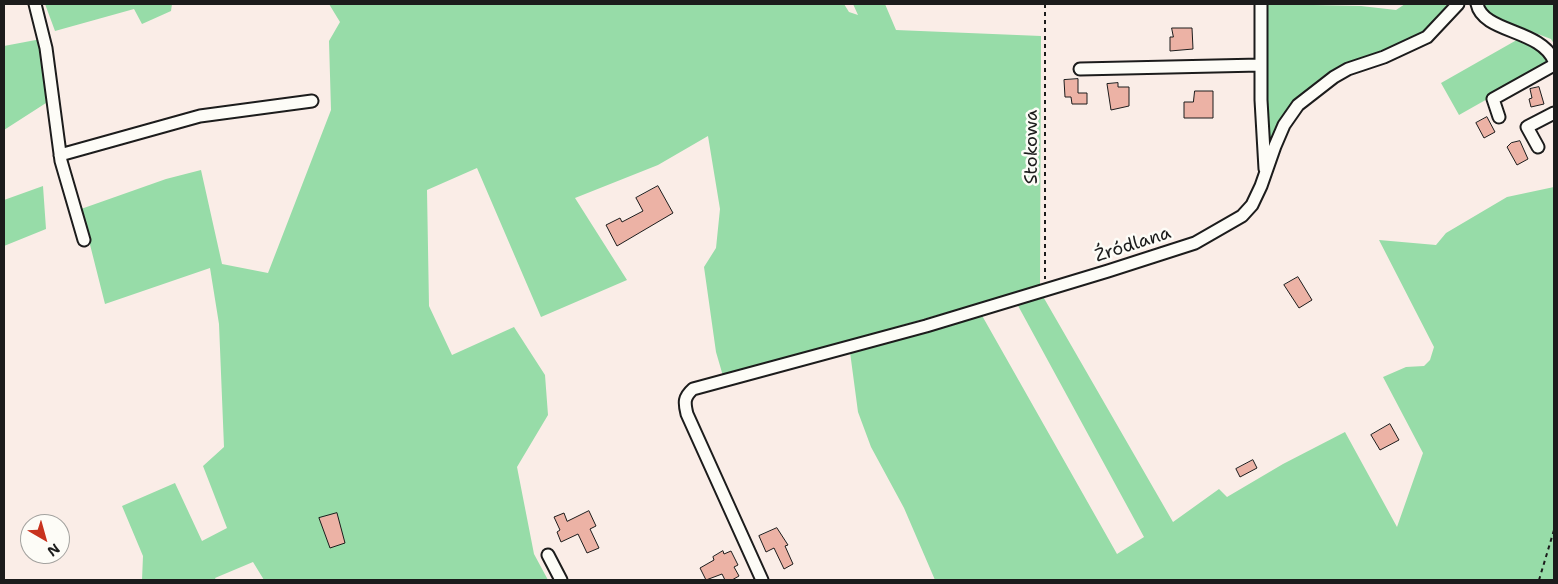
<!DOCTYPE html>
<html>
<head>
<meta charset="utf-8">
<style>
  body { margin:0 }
  #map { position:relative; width:1558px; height:584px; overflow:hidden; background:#faede7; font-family:"Shantell Sans",sans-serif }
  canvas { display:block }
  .frame { position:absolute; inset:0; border:5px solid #1c1c1c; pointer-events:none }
  .north { position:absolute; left:20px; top:514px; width:50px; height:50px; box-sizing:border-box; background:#fdfcf7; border:1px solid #a3a29f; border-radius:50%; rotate:142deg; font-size:14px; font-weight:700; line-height:20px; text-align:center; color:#1c1c1c }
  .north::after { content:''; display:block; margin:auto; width:18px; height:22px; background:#c8321e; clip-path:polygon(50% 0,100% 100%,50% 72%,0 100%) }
</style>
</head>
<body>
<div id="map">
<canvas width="1558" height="584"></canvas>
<div class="frame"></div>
<div class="north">N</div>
</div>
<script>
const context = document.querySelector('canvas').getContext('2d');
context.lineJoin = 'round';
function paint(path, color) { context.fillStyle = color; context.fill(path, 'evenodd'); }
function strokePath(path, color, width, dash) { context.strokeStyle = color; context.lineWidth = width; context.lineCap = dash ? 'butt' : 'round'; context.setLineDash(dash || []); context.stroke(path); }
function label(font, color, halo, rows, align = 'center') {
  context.font = font + ' "Shantell Sans",sans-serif'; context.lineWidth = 5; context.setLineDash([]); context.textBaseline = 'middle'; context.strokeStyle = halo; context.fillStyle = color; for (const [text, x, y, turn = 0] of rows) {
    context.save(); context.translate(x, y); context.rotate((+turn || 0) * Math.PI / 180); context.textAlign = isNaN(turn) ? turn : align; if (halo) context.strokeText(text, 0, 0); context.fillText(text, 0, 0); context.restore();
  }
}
paint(new Path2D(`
  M45,4H172L171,11L142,24L134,9L55,31Z
  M329,4H844L849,12L858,15L853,4H885L896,30L1041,36L1040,286L723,376L716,352L704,267L716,248L720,209L708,136L658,165L575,198L627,280L541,317L477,168L427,190L429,306L452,355L514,327L545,375L548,415L517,467L534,554L548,580H264L253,562L215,578L216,580H142L143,556L122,506L175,483L202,541L227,528L203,466L224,447L219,324L210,268L105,304L81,209L166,179L201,170L222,264L268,273L331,110L329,41L340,22Z
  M1266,4L1361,6L1396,10L1405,4H1453C1441,18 1428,33 1411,41C1386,54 1357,56 1333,70C1299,89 1284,124 1266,156Z
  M1482,4H1554V44L1551,39L1487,15Z
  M1522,37L1540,45L1551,63L1459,115L1441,83Z
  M41,39L46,103L4,130V46Z
  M43,186L46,229L4,246V200Z
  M1554,187V580H935L904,508L871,447L858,412L850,352L980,312L1117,554L1144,537L1016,302L1041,293L1173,522L1219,489L1227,497L1283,464L1345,432L1397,527L1423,453L1383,377L1406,367L1424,366L1430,360L1434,347L1379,240L1436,245L1446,233L1507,197Z`), '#97dca8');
const building = new Path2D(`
  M1172,28H1192L1193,49L1170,51V37H1173Z
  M1078,79V93H1087V104H1072L1071,97H1065L1064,80Z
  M1118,83V87H1129V106L1111,110L1107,84Z
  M1539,87L1544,104L1531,107L1529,99L1532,98L1530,89Z
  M1195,91H1213V118H1184V102H1193Z
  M1487,117L1495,132L1484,138L1476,123Z
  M1520,141L1528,159L1517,165L1507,147L1511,143Z
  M658,186L673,213L617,246L606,225L620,218L622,222L643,211L636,198Z
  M1298,277L1312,300L1299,308L1284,285Z
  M1390,424L1399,440L1380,450L1371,435Z
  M1253,460L1257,468L1240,477L1236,469Z
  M589,511L596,526L590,529L599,548L587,553L578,534L561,542L557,532L560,530L554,517L564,513L567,521Z
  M337,513L345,543L330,548L319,518Z
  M777,528L788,545L785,546L793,564L784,569L774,548L766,552L759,536Z
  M723,551L724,554L731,551L738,565L734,567L739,576L732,580H725L722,574L706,580L700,568L714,560L713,557Z`);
paint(building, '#ecb2a5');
strokePath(building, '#1c1c1c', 1);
const minor = new Path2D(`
  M35,4L46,48L61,161L84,240
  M1261,4V100L1265,169
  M1477,4C1483,33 1541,29 1554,61
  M1080,69L1260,65
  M1499,117L1493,99L1554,65
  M1538,147L1527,127L1554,113
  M60,155L200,116L312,101
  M548,555L561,580
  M762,580L687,414C684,402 684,397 693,389L926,326L1108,271L1195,243L1242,216L1252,205L1261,186L1275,146L1284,125L1298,105L1334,77L1348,69L1384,57L1427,37L1458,4`);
strokePath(minor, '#1c1c1c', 15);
strokePath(new Path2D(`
  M1045,4V279
  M1539,580L1554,530`), '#1c1c1c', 2, [4, 4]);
strokePath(minor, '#fdfcf7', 11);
label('18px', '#1c1c1c', '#fdfcf7', [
  ["Stokowa",1032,147,-90],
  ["Źródlana",1133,245,-18]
]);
</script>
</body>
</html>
